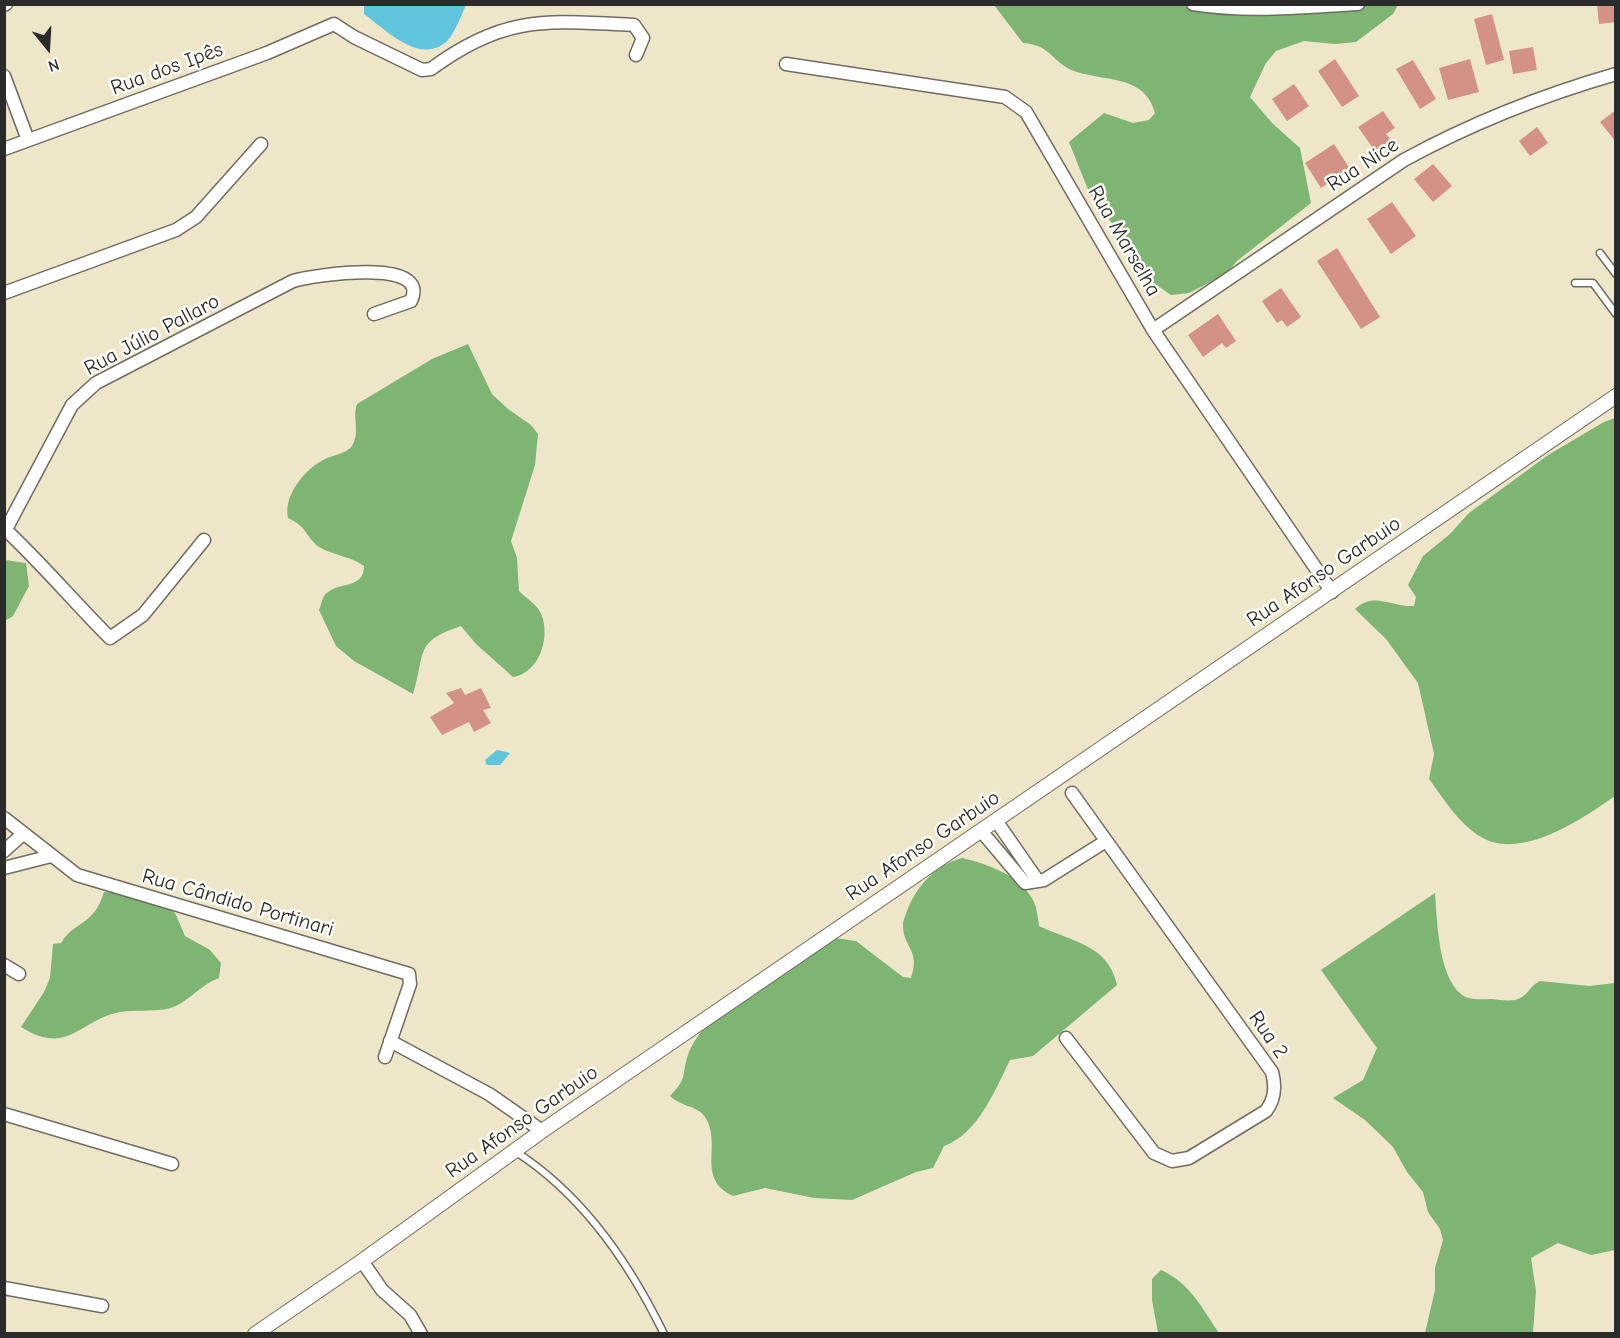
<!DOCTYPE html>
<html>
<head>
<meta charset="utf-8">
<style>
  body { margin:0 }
  #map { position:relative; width:1620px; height:1338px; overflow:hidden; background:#ede6c9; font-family:"Comic Neue",sans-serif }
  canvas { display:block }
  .frame { position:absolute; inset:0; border:6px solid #2b2b2b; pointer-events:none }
  .north { position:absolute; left:18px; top:18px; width:60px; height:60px; -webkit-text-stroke:4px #fdfcf7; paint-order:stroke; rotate:162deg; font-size:16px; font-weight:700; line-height:24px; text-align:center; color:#2b2b2b }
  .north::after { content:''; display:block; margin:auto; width:21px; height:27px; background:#2b2b2b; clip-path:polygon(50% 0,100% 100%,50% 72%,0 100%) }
</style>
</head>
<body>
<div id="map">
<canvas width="1620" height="1338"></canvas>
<div class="frame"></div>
<div class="north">N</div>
</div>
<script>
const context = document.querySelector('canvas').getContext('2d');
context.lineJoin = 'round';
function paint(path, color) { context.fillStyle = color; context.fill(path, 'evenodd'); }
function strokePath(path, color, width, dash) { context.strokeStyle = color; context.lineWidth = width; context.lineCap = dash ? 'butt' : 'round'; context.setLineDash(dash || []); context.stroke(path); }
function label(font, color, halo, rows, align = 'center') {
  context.font = font + ' "Comic Neue",sans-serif'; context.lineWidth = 5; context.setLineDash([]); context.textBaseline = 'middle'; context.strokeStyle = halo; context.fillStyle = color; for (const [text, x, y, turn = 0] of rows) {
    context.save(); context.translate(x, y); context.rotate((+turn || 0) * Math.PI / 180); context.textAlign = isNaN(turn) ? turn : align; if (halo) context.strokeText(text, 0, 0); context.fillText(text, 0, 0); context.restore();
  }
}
paint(new Path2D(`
  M1167,4L1202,8L1219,4L1398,5L1393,14L1356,42L1335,44L1304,41L1276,51L1266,63L1250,97L1272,123L1300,148L1311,203L1237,261L1226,274L1189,293L1171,295L1148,279L1122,237L1089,192L1069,142L1104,113L1133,123L1149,120L1155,113C1145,74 1104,82 1074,71C1052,63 1052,45 1023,43L994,5Z
  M468,344L492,394L508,409L531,425L538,434L535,465L511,541L517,558L519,591C527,599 538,605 542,616C550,639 539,673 513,677L476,644L461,626C413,642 426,653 413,694L354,661L336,646L319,610C321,606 322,599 324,596C336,580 364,591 364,566C351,556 334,556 319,547C306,538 309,528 288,518C283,495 306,468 325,459C334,455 349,453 353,444C360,430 352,417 357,404L432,359Z
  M1615,418V796C1582,819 1521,861 1481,837C1459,824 1444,799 1429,779L1434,754L1418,683L1386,639L1355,609C1374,591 1390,607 1414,606L1416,597L1408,585L1423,556L1450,534L1469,513L1548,455L1604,422Z
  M5,560L26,563L29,586L13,616L5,621Z
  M962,858C988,864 1022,876 1034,902C1037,909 1038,918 1039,926C1072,942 1108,944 1117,985L1033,1056L1010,1060C995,1090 978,1134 944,1146L933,1168L916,1172L852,1200L814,1198L765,1188L733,1196C695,1178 723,1145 705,1117C698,1106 680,1106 670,1096C687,1078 681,1080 687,1058C691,1043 701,1032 711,1020L835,938L856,941L903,977L911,978C921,949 902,947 903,924C903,921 906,914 907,911C917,885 936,865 962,858Z
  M104,892L131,894L170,907L176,915L185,936L210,950L221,963L219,978C202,984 192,998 176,1006C160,1013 138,1009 120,1012C81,1019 68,1057 21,1027L44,992L50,978L53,944L61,943C74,921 94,926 104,892Z
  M1435,893C1437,919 1438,976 1461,994C1469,1001 1481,999 1492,999C1499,1000 1508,1001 1515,1000C1528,997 1529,986 1540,981L1589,986L1615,983V1250L1591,1255L1558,1243L1531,1258L1536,1291L1533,1333H1425L1435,1290V1268L1443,1240L1440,1229L1428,1212L1423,1192L1407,1172L1393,1147L1365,1120L1333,1098L1363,1080L1377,1048L1321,970Z
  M1161,1270C1190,1283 1202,1308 1219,1333H1158L1152,1300V1279Z`), '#7eb572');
paint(new Path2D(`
  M364,5V4L466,5C461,15 455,34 446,42C419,65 385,29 364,14Z
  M497,750L510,753L500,765H487L485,760Z`), '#5fc4dc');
paint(new Path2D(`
  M1597,4H1616V22L1599,24Z
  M1492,14L1504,60L1486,65L1474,19Z
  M1533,47L1537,70L1513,74L1509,51Z
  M1335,59L1359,96L1342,107L1318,71Z
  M1470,59L1479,92L1448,100L1439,68Z
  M1413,60L1436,99L1420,109L1396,69Z
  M1294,84L1309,106L1287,121L1272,99Z
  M1616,110V142L1600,122Z
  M1383,111L1395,128L1386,134L1391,140L1375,151L1358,127Z
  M1537,127L1548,143L1530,156L1519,141Z
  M1334,144L1350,169L1321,188L1305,163Z
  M1433,164L1452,186L1433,202L1414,179Z
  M1392,202L1416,236L1391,254L1367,219Z
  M1337,248L1380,317L1361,329L1317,261Z
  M1281,288L1301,317L1287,327L1282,320L1277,323L1262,301Z
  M1218,314L1236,341L1226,348L1222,343L1203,357L1188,335Z
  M461,688L465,695L481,688L491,708L483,710L491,723L474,732L469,722L442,735L430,717L454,703L446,693Z`), '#d49286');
const service = new Path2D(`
  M1600,253L1616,274
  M1575,283H1593L1616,314
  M516,1152C583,1195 629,1262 664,1334`);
const minor = new Path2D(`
  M1193,4C1249,13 1302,7 1358,4
  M4,5L6,4
  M786,64L1005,97L1026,112L1153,330L1332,592
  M4,76L28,140
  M4,149L267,53L334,24L354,37L422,70L431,69C505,14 547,21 634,25L643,38L636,55
  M4,293L176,230L196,217L261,144
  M1153,330L1404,160C1470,124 1543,95 1616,74
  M7,531C43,565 75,603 110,638L143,615L204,540
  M4,533L72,405L96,383L293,281C314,275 432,257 411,301L374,314
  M4,818L77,875L409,974L410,984L385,1057
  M997,822L1038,881
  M982,832L1025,883L1044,880L1106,841
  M4,851L23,834
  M4,868L51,856
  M4,965L19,974
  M1066,1038L1154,1153L1172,1161L1189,1158L1266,1111C1275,1099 1276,1087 1272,1072L1072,793
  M390,1041L489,1094L542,1131
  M4,1114L172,1164
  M362,1261L382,1290L410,1315L421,1334
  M4,1288L102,1306`);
const tertiary = new Path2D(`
  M255,1334L362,1261L542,1131L1616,396`);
strokePath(service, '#6f6c62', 9);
strokePath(minor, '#6f6c62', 15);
strokePath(tertiary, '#6f6c62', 16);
strokePath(service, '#fff', 6);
strokePath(minor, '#fff', 12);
strokePath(tertiary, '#fff', 14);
label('21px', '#2b2b2b', '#fdfcf7', [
  ["Rua dos Ipês",167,69,-20],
  ["Rua Nice",1363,165,-33],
  ["Rua Marselha",1124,241,60],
  ["Rua Júlio Pallaro",152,335,-28],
  ["Rua Afonso Garbuio",1324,572,-34],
  ["Rua Afonso Garbuio",923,846,-34],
  ["Rua Cândido Portinari",238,903,16],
  ["Rua 2",1268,1035,55],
  ["Rua Afonso Garbuio",522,1122,-35]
]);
</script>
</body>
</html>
